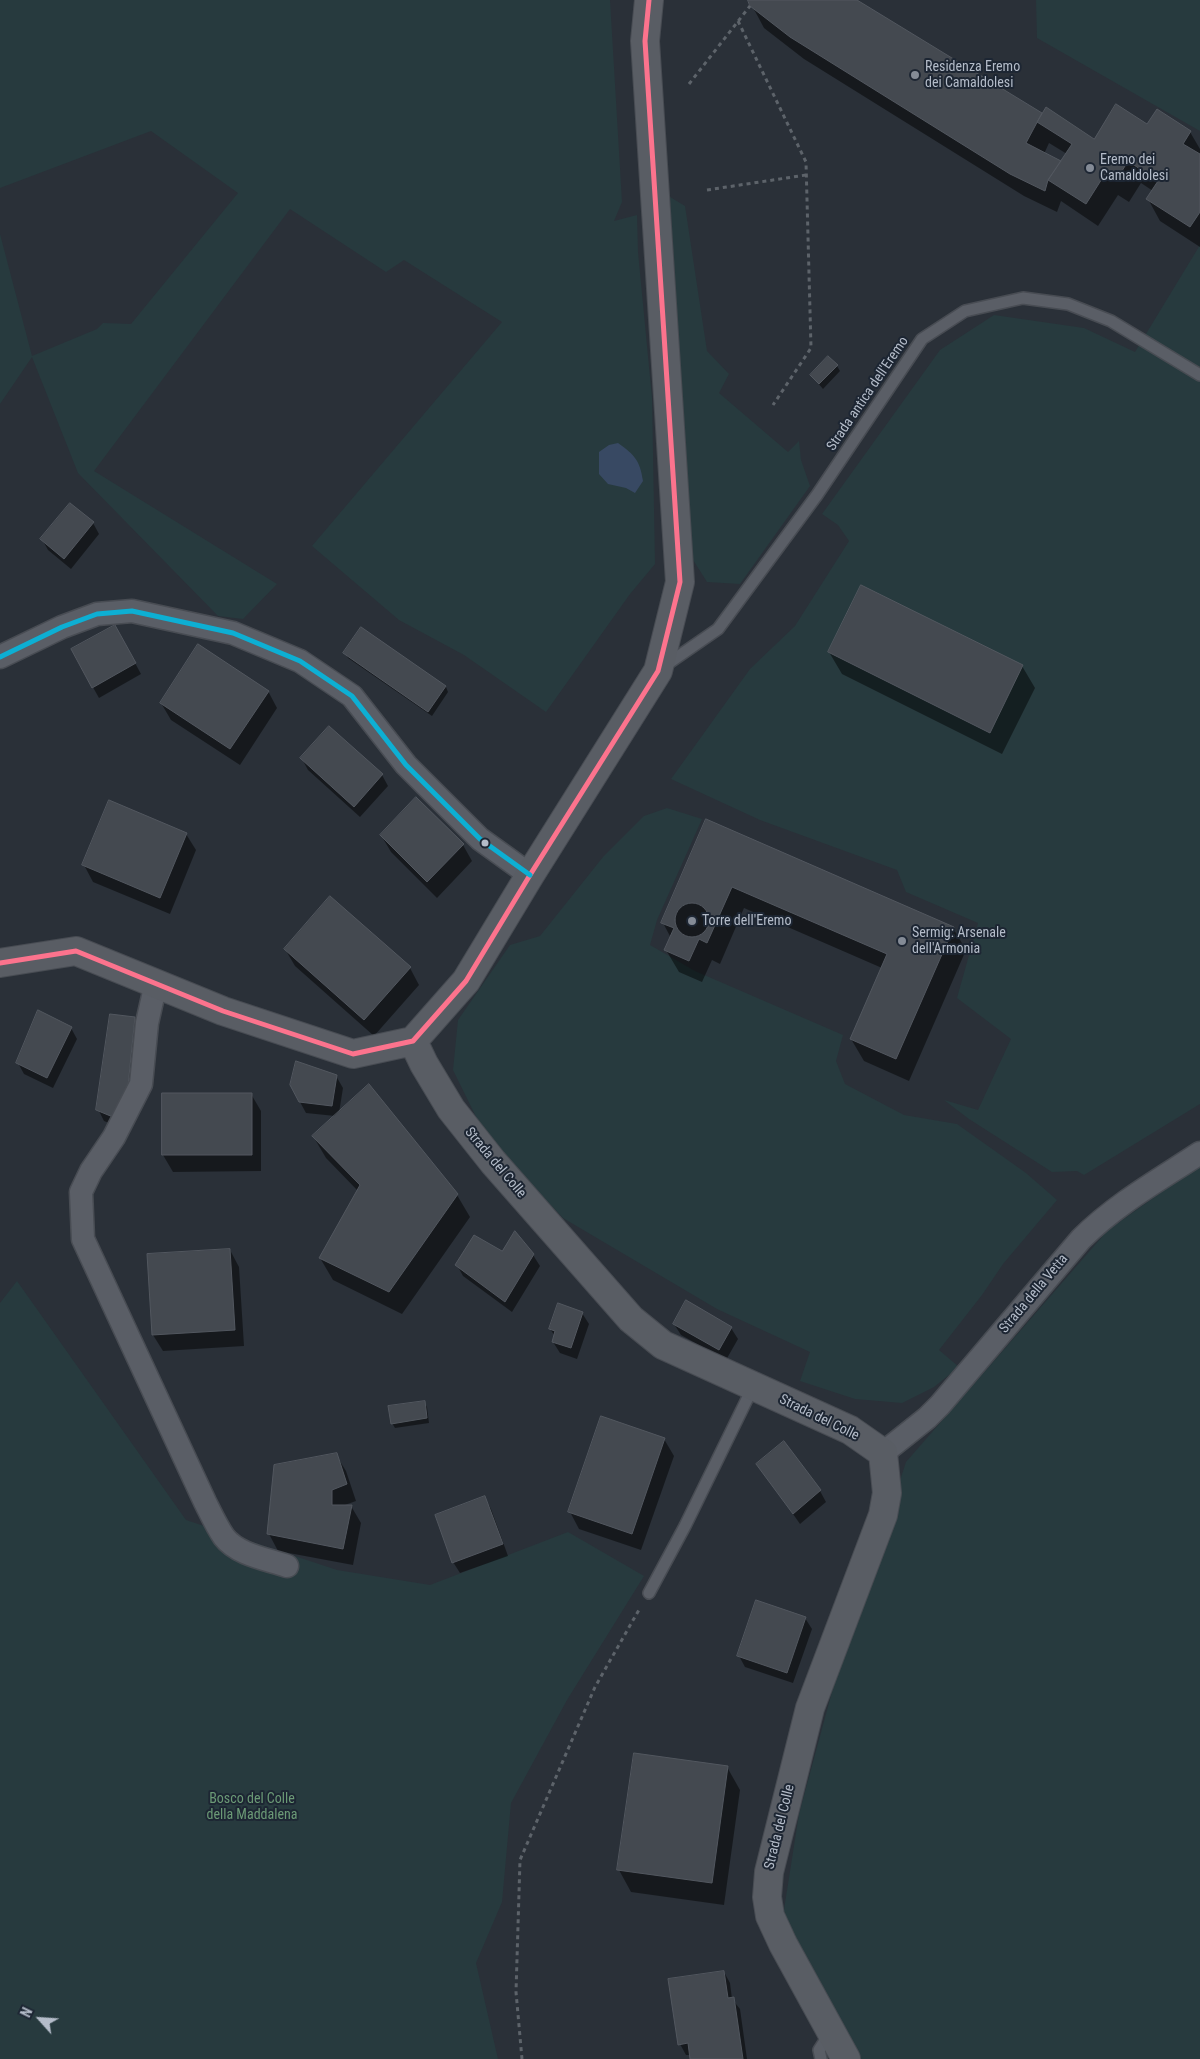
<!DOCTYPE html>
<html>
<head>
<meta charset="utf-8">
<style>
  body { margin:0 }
  #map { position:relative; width:1200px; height:2059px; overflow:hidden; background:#2a3038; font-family:"Roboto Condensed",sans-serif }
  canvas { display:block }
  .north { position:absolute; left:15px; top:1994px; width:50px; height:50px; -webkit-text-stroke:4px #1d2633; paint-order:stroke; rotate:296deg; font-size:14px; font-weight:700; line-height:20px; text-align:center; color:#b4bcc9 }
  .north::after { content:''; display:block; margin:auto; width:18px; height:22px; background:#b4bcc9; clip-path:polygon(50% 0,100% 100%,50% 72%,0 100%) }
</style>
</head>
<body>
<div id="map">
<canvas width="1200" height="2059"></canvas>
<div class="north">N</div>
</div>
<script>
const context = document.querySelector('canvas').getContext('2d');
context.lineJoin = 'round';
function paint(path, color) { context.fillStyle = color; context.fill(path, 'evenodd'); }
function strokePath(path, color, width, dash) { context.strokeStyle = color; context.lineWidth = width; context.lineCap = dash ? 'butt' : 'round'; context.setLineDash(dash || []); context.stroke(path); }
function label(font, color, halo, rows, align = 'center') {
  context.font = font + ' "Roboto Condensed",sans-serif'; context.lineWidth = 4; context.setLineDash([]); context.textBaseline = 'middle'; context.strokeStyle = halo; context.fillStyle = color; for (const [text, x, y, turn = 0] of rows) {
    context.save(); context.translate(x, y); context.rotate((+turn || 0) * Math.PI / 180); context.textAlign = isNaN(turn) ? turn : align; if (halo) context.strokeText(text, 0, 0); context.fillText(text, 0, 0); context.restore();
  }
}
paint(new Path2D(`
  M0,0H610L622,202L614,221L637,215L638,252L652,398L655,564L630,594L546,712L464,655L399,620L312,546L502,322L404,260L386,272L290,209L94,471L277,584L243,619L218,616L78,473L32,357L0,404V234L32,356L97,329L103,323L131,324L238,193L151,131L0,188Z
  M1036,0H1200V131L1037,38Z
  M670,197L685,206L707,351L729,374L719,393L788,452L799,441L801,460L810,486L740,584L707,582L690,555Z
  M1200,245V1104L1084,1175L1077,1171L1052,1172L969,1119L944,1100L978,1110L1011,1039L957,998L978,923L906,892L897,870L760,820L671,779L750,669L795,626L849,541L838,525L822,514L940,350L994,315L1084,328L1135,352Z
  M667,808L702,819L657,920L650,945L695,971L843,1035L836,1061L845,1084L904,1115L957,1124L1026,1173L1057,1200L1003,1264L982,1295L939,1350L959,1367L934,1387L902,1403L855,1399L800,1381L810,1352L717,1309L563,1218L485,1135L453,1070L458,1020L510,945L540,936L603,857L644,816Z
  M1200,1165V2059H859L783,1916L799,1814L836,1677L906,1462L1108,1230Z
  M17,1281L186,1520L337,1570L430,1585L568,1532L644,1576L567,1700L511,1803L502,1902L476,1963L498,2059H0V1303Z`), '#273a3e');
paint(new Path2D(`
  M618,443C635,455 640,461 643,481L635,493L626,488L608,484L599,474V452L609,445Z`), '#384963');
paint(new Path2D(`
  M749,0H855L1042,115L1095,140L1148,126L1157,111L1190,132L1200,149V247L1160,221L1148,199L1153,191L1141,183L1129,202L1118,195L1098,226L1061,201L1057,212L1024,196L804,59L764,28ZM1049,143L1067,154L1062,162L1044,154Z
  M837,366L840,371L823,389L811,375Z
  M93,523L99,534L71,569L48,550L42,539Z
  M115,626L141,674L99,698L72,650Z
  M361,629L446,687L448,692L432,716L348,658L345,653Z
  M829,652L1022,666L1035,688L1002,754L842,674Z
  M268,691L277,708L240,765L171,720L161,703Z
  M330,728L382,775L388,786L360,817L308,770L302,759Z
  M707,821L953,928L966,950L909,1081L864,1061L851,1039L882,968L744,908L720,964L712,960L702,982L679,972L666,950L671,938L663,923Z
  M186,834L196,850L170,914L93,882L84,865Z
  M381,835L463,845L472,861L437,898L391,852Z
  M285,949L410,968L419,985L374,1036L295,966Z
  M134,1018L140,1029L133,1098L119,1127L104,1121L98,1109Z
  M71,1028L77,1039L53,1088L24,1074L18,1063Z
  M336,1076L343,1088L339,1113L369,1086L457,1195L470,1217L402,1314L333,1280L320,1258L358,1191L326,1158L313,1136L335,1116L306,1113L300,1102Z
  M251,1094L261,1111V1171L173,1172L163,1155Z
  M230,1250L239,1267L244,1346L163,1351L153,1335Z
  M503,1253L533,1255L540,1266L512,1312L463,1276L457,1265Z
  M582,1313L589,1324L577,1359L560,1353L553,1342L555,1336L550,1329Z
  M674,1324L731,1328L738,1339L726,1360L681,1335Z
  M424,1402L427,1407L429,1423L395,1428L392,1423Z
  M664,1439L674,1456L641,1550L579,1529L570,1512Z
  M336,1455L346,1471L356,1501L342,1506H351L361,1523L353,1565L278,1551L269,1534Z
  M758,1464L820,1491L826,1502L800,1524Z
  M485,1498L491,1509L508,1556L460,1573L453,1562Z
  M805,1618L812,1629L793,1683L745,1667L739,1656Z
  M727,1767L740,1790L724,1905L631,1892L619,1870Z
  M724,1972L730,1983L732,1999L740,2009L747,2059H691V2055H686L680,2044Z`), '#0007');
const building = new Path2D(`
  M748,0H857L1042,113L1026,143L1061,161L1048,180L1045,191L1010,174L790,37L750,6Z
  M1116,104L1147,124L1157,109L1191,131L1183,144L1200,154V212L1190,227L1146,199L1158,181L1128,161L1116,181L1105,174L1086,204L1048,180L1072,144L1037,122L1046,107L1094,139Z
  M828,356L838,365L819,384L810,375Z
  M70,503L94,522L64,559L40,539Z
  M861,585L1023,665L990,733L828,652Z
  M115,625L136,663L92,688L71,649Z
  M361,627L446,686L428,712L343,653Z
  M198,644L269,691L230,749L160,703Z
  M329,726L383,774L354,807L300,758Z
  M416,797L464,844L427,882L380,835Z
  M109,800L187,833L160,898L82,865Z
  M706,819L954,927L896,1059L850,1039L887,954L732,887L707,943L699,939L689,961L664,950L674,928L661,923Z
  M330,896L411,967L364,1020L284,949Z
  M675 920a17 17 0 1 1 34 0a17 17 0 1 1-34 0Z
  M38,1010L72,1027L47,1078L16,1063Z
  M110,1014L135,1017L128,1086L113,1117L96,1110Z
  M296,1061L337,1075L332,1106L299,1102L290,1085Z
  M369,1084L458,1194L389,1292L319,1258L360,1185L312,1136Z
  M162,1093H252V1155H162Z
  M515,1231L534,1254L505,1302L455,1265L474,1235L502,1251Z
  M230,1249L235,1330L152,1335L147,1254Z
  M686,1300L732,1327L719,1350L673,1324Z
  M558,1303L583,1312L571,1348L552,1342L555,1331L549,1329Z
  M425,1401L427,1418L391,1424L388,1406Z
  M601,1416L665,1438L632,1534L568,1512Z
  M784,1441L821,1490L793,1514L756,1464Z
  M337,1453L347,1484L332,1490V1505H352L343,1549L267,1534L274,1465Z
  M485,1496L503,1544L452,1563L435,1515Z
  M756,1600L806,1617L787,1673L737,1656Z
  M634,1753L728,1766L712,1883L617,1870Z
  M724,1971L728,1998L734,1997L743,2059H690L688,2043L678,2045L668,1979Z`);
paint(building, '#444950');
strokePath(building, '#52575f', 1);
const lane = new Path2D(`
  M663,667L718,629L817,495L922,339L965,311L1023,298L1068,304L1111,321L1200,375
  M649,1593L685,1526L753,1387
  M821,2059L819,2050L830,2033`);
const street = new Path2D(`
  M0,657L62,627L97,614L132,611L233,633L300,661L352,696L406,765L480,839L530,875
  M156,983L147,1023L141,1084L114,1137L91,1171L81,1192L83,1239L205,1502C211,1514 217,1527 224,1537C238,1555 267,1559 287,1566
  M883,1453L927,1418L940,1405L1081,1239C1116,1204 1159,1180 1200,1153`);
const secondary = new Path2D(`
  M0,963L76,951L223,1011L353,1054L413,1041L466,981L530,875L658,671L680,582L645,41L649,0
  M413,1041L424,1064L451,1109L493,1162L631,1319L663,1345L850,1430L883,1453L887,1493L883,1515L810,1708L769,1872L767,1897L770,1916L783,1944L846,2059`);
strokePath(lane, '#484c53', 14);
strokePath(street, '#484c53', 25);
strokePath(secondary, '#484c53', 30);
strokePath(new Path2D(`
  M738,21L806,162L811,348L773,405
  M689,84L750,6
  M707,190L806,175
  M522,2059L516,1992L520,1860L595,1687L640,1608`), '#5d636a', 3, [4, 4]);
strokePath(lane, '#5a5e66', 11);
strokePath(street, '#5a5e66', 22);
strokePath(secondary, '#595d64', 28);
strokePath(new Path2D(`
  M0,963L76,951L223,1011L353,1054L413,1041L466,981L530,875L658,671L680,582L645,41L649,0`), '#fc738d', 5);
strokePath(new Path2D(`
  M0,657L62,627L97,614L132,611L233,633L300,661L352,696L406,765L480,839L530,875`), '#0dafd3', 5);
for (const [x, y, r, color] of [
  [915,75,5,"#848b96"],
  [1090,168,5,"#848b96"],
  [485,843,4.5,"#b4bcc9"],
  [692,921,5,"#848b96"],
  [902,941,5,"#848b96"]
]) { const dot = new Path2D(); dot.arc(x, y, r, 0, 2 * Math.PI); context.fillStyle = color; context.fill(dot); strokePath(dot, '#1d2633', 2); }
label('14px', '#b4bcc9', '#1d2633', [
  ["Residenza Eremo",925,67],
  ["dei Camaldolesi",925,83],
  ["Eremo dei",1100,160],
  ["Camaldolesi",1100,176],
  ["Torre dell'Eremo",702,921],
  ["Sermig: Arsenale",912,933],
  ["dell'Armonia",912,949]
], 'left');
label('14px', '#b4bcc9', '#1d2633', [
  ["Strada antica dell'Eremo",868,394,-56],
  ["Strada del Colle",495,1163,50],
  ["Strada della Vetta",1034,1294,-50],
  ["Strada del Colle",819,1418,26],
  ["Strada del Colle",780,1827,-76]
]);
label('14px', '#6b9a76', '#1d2633', [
  ["Bosco del Colle",252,1799],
  ["della Maddalena",252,1815]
]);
</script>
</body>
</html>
